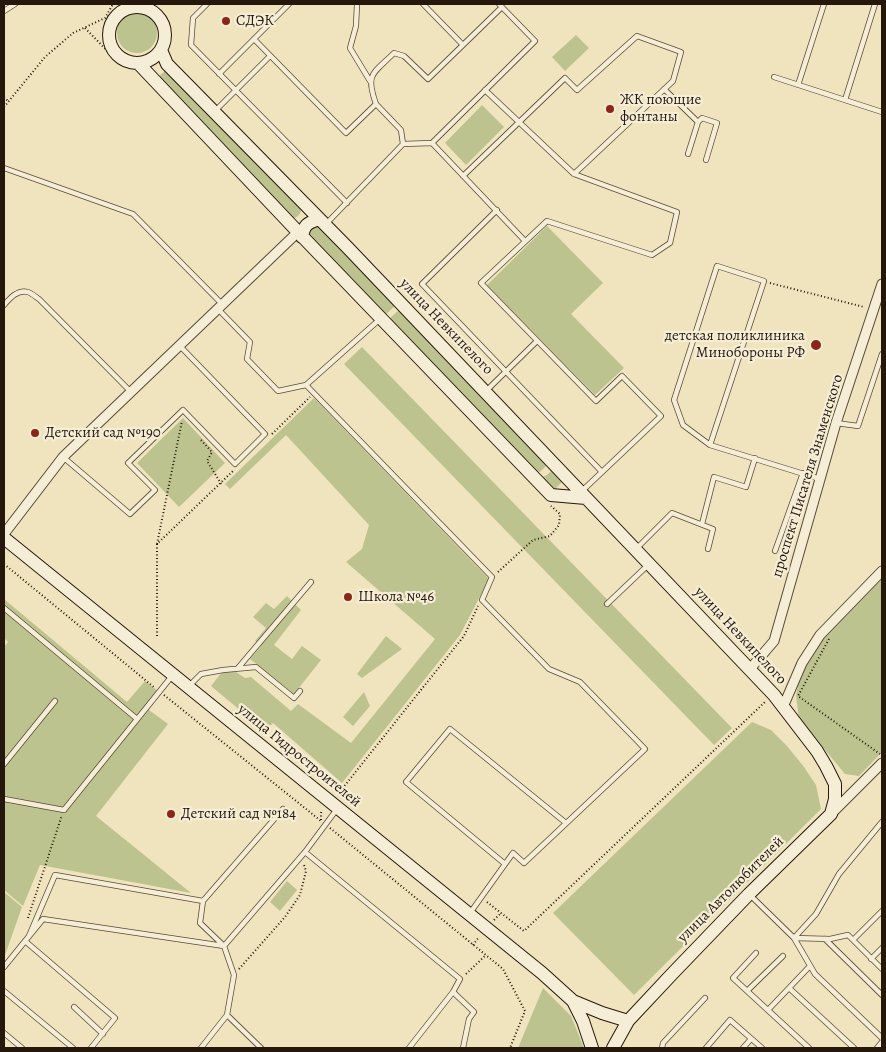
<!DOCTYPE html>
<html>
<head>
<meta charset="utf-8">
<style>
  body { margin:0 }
  #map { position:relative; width:886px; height:1052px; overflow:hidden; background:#efe4be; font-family:Alegreya,serif }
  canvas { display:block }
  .frame { position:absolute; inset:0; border:5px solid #25170b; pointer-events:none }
</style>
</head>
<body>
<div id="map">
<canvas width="886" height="1052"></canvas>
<div class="frame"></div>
</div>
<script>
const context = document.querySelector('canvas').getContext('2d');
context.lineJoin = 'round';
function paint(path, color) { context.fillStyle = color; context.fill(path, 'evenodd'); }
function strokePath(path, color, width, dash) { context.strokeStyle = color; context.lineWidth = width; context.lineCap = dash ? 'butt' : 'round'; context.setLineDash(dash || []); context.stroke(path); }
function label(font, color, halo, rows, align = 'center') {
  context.font = font + ' Alegreya,serif'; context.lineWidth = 4.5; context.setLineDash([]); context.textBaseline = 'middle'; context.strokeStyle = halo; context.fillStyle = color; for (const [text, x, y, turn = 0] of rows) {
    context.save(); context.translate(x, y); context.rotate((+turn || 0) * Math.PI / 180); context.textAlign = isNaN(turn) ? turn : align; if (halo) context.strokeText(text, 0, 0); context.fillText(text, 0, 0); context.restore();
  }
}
paint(new Path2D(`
  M117 33a20 20 0 1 1 40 0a20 20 0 1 1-40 0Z
  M576,35L589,48L565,71L552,57Z
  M166,70L301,210C301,214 297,218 292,219L157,78Z
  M482,105L504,127L466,165L445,143Z
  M316,225L395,306L385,315L306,233Z
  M547,226L603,283L571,314L624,368L595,395L487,285Z
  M399,310L546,462V466L540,472L537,471L389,319Z
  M362,347L732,728L714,745L344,364Z
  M314,398L489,579L460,635L342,783L273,723L265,731L211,686L222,672L233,670L245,678L251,677L291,711L298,704L351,743L435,639L346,562L362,549L369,525L286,435L230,489L225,484Z
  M183,418L225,463L179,507L137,463Z
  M552,468L564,480L554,490L542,477C547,476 551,472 552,468Z
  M882,573V752L859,776L845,774L799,719L796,696L802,663L831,623Z
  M287,596L301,610L274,645L292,659L302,646L321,660L294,694L250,659L261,646L255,641L266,628L253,617L266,603L274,609Z
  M4,599L127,702L145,681L158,691L145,707L168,724L96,816L191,893L40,865L23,906L4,890V647L8,642L4,638Z
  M386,636L402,649L362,678L357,674Z
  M364,692L370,706L353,726L343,717Z
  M752,722L771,730L787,746L804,767L816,785L821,809L634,995L553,913Z
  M287,881L297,890L280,911L270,902Z
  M4,892L22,907L4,958Z
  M543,988L571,1016L584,1048H518Z`), '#bdc38f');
const lane = new Path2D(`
  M135,4L136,6
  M207,4L193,18L191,45L347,203
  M357,4L356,26L350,48L370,81
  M423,4L463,45
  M4,11L15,4
  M254,39L346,133L376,104L401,130L403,144
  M219,74L289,4
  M774,77L882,112
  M798,85L824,4
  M664,89L698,122L688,154
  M485,90L574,174L677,212L670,243L652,255L547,221L481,283L596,401L622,376L661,416L582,491
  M845,100L875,4
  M376,104C365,73 373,74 394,53L404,56L428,79L502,7
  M215,111L270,56
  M698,122L702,118L717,123L706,160
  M432,143L535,41L499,4
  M4,168L133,214L222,304
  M463,176L565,78L577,90L637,36L681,52L673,81L574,174
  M497,210L422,284L602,472
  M326,224L403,144L432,143L525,241
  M4,305C10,298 18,289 28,292C31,293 36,297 39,299L131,392
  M218,309L250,342L247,359L278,391L306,385L492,577L482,600L549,669L580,682L645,749L524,863L513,853L470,913
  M306,385L380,319
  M486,391L537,341
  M836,423L858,426L882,354
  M710,445L764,281L717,266L674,400L683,425L710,445L820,479
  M63,457L130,514L155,490L128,463L183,410L235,464L265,434L179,345
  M702,524L714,477L746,487L755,458
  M636,549L672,513L713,529L708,549
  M775,551L803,473
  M607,604L648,565
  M4,608L137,719
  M238,668L311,582
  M189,686L201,674L223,670L256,667L294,698L300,691
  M4,764L55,701
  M4,799L64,810L172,676
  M305,852L460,979L453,992L409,1048
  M505,864L406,782L450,729L566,823
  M750,895L794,938L815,974L882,1038
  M203,901L283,809
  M29,936L55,875L203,901L200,923L224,946
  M794,938L816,914L839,874L882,822
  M794,938L830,939L848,935L882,969
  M825,939L882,995
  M853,940L882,911
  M25,941L115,1018L91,1048
  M756,953L733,978L809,1048
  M871,959L882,948
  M4,967L43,919L224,946
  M789,988L854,1048
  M4,991L73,1048
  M747,991L783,956
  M453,992L474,1012L469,1019L463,1048
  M74,1007L103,1034
  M768,1010L810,966
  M227,1015L261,1048
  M4,1033L22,1048
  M201,1048L227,1015L234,975L224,946L305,852L337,809
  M662,1048L663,1043L705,998
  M706,1048L730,1020L762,1048
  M743,1048L751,1039
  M877,1048L882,1042`);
const street = new Path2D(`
  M148,8L149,4
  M4,534L63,457L298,232
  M750,669L774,641L836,423L882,284
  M783,707L802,663L820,635L882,571
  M831,814L882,763`);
const secondary = new Path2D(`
  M109 35a28 28 0 1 1 56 0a28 28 0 1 1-56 0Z
  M161,50L167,64L348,248L774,695L817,751L826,766L835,784V799L831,814L749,894L672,974L628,1021L613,1048
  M138,63L298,232L551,495L586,498
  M302,237C304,224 308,223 319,219
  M4,538L542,973L573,1001L602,1013L628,1021
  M573,1001L583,1021L592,1048`);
strokePath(lane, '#584a38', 6);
strokePath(street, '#584a38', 11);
strokePath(secondary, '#25170b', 14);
strokePath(new Path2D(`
  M85,28L119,63L128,67
  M4,97L9,102
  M4,107L45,57L73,33L105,18L113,4
  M770,283L864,307
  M272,434L310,397
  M201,440L212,452L207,461L222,485
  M157,544L182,421
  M4,564L155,688
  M498,572L533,540L550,536L559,525L560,514L551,506
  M157,636V544L234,470
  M829,639L798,696L880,754
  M164,695L321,821
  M338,794L464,636L478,606
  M321,820V813L322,810
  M330,828L503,969L525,1011L510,1048
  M487,902L524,931L766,701
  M28,918L62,815
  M494,920L501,913
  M473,945L479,937
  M239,969L285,917L300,895L306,871L304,865
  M466,974L486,955`), '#25170b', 2, [1, 2.5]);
strokePath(lane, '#f5edd5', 4.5);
strokePath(street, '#f5edd5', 9);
strokePath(secondary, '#f5edd5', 12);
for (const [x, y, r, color] of [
  [226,21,5,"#8f2418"],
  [610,109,5,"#8f2418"],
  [816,345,6,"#8f2418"],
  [35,433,5,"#8f2418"],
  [348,597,5,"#8f2418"],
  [171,814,5,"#8f2418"]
]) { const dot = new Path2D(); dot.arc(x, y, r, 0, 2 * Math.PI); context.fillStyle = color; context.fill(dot); strokePath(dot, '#f5edd5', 2); }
label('15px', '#25170b', '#f5edd5', [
  ["СДЭК",236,21],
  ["ЖК поющие",620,100],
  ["фонтаны",620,117],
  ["детская поликлиника",805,336,"right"],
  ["Минобороны РФ",805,353,"right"],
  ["Детский сад №190",45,433],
  ["Школа №46",358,597],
  ["Детский сад №184",181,814]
], 'left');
label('15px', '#25170b', '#f5edd5', [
  ["улица Невкипелого",446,327,46],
  ["проспект Писателя Знаменского",808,476,-73],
  ["улица Невкипелого",740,636,47],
  ["улица Гидростроителей",299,756,39],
  ["улица Автолюбителей",731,890,-45]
]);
</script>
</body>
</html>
